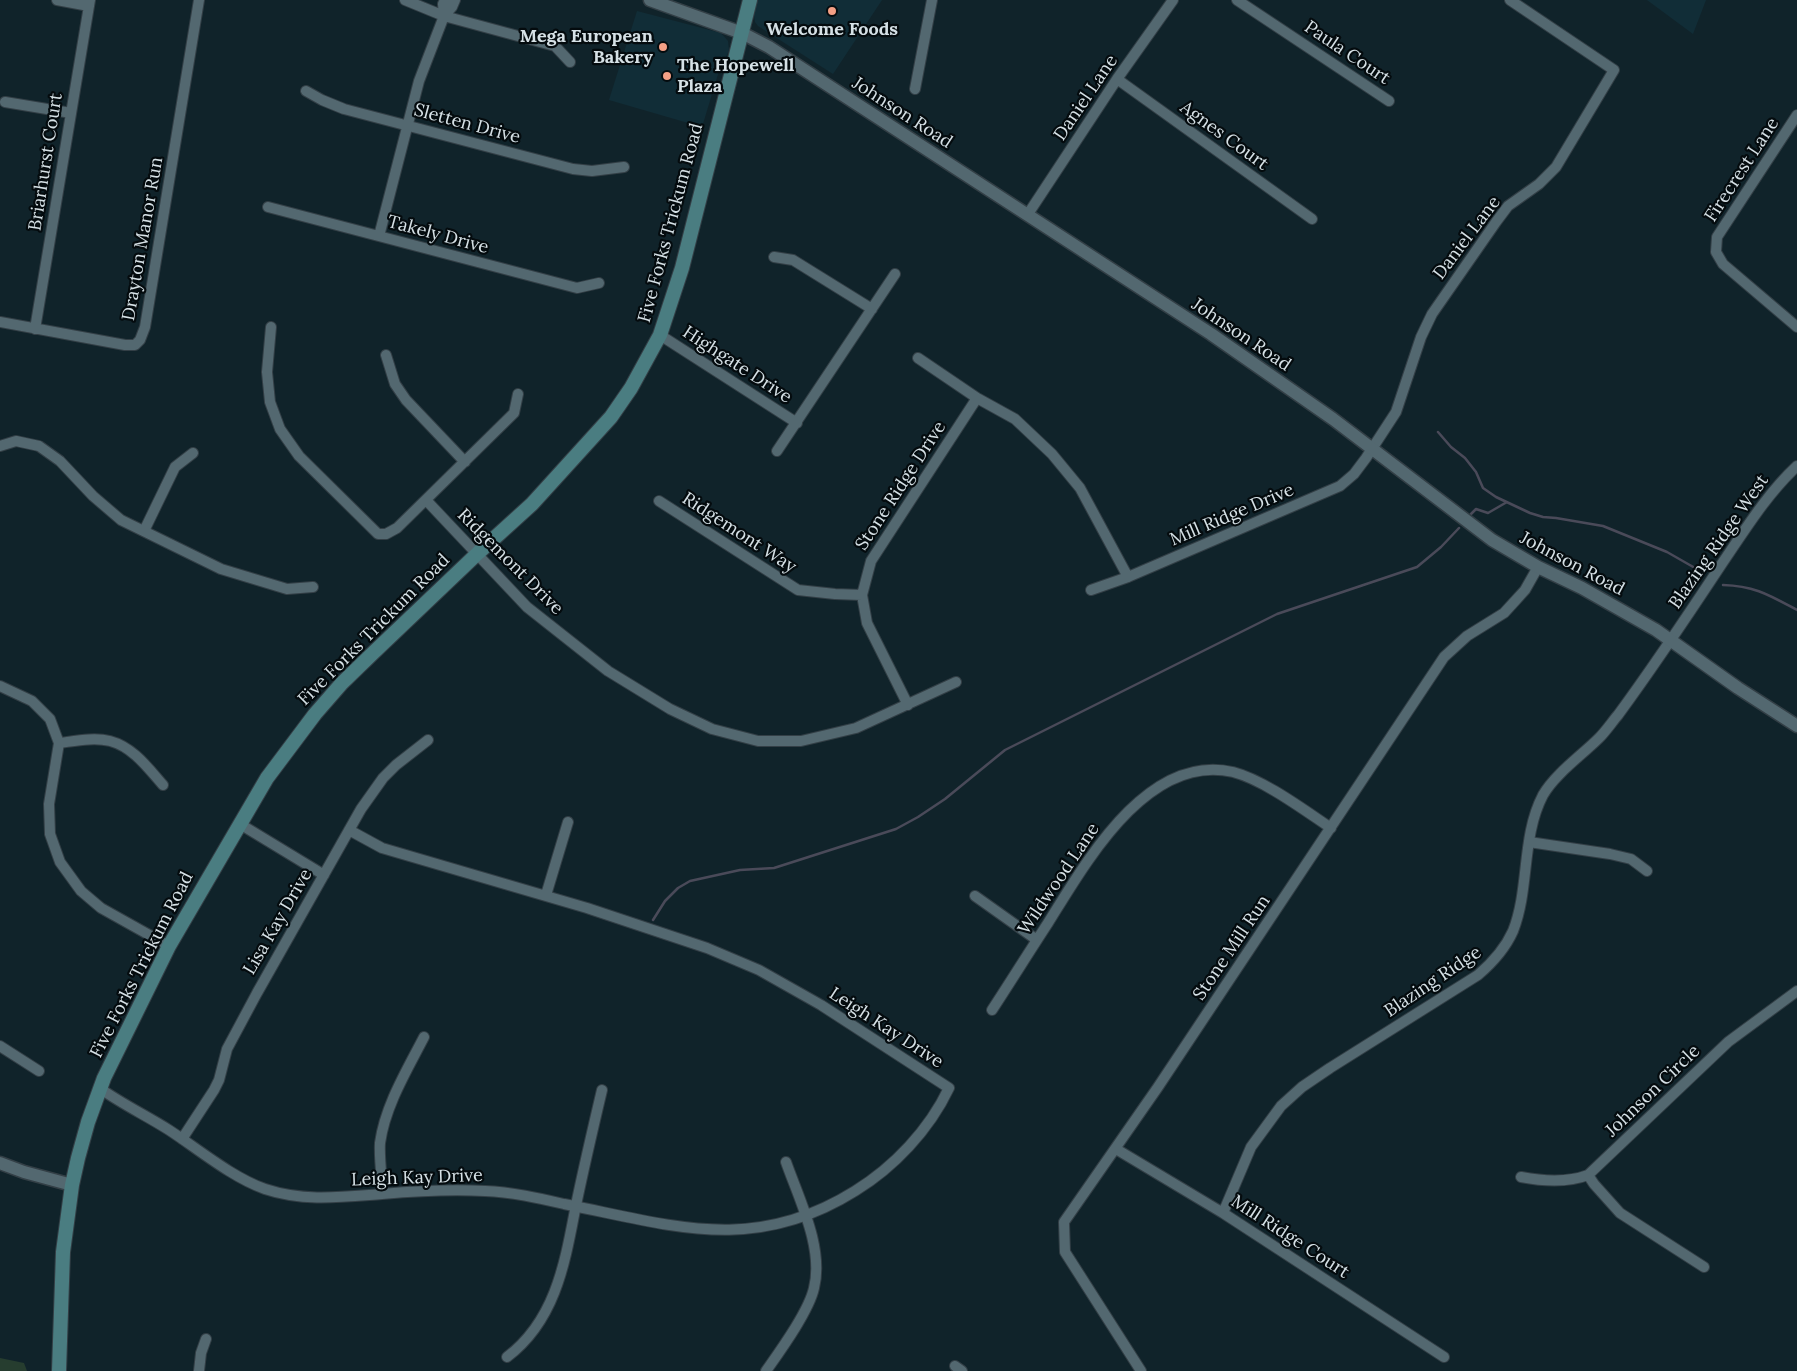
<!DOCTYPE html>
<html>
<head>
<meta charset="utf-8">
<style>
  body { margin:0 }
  canvas { display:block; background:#10232a }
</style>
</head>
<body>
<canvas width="1797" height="1371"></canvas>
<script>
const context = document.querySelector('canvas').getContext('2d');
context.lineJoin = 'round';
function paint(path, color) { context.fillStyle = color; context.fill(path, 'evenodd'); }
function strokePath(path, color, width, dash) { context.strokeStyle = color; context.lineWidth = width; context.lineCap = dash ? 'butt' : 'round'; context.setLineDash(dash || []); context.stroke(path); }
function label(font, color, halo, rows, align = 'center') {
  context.font = font + ' Lora,serif'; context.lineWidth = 4.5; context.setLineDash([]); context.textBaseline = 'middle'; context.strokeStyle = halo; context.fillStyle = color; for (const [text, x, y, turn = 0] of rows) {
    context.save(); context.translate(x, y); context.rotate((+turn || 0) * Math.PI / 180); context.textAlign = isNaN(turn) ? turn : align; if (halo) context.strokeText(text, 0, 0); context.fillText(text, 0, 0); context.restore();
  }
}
paint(new Path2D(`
  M757,0H882L833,74L758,26L755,22L754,16Z
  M1647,0H1706L1693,34Z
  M637,11L721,33L728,41L729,51L719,71L702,127L609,100Z`), '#112d37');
paint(new Path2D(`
  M0,1358L24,1363L27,1371H0Z`), '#263d2f');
strokePath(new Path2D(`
  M1438,432L1451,447L1465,458L1476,472L1483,488L1496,497L1530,513L1543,517L1556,518L1603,526L1667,552L1702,572
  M1471,514L1476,509L1488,513L1507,502
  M1723,585C1755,586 1769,595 1797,610
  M653,920L665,901L678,888L690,881L740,870L774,868L896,829L918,817L945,799L1005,750L1277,614L1417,567L1441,547L1459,528`), '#4a4a59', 2.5);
const minor = new Path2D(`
  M57,0L89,6
  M405,0L444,16L555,46L570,62
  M1237,0L1389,101
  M444,16L443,4L445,0
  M1117,79L1312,219
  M915,89L932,0
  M306,91L322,100L344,109L573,169L592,171L624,167
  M5,102L71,113
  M1797,115L1717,237L1716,252L1723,264L1797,327
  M268,207L577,288L599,283
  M1028,214L1117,79L1173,0
  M379,236L419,81L444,16L452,7L455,0
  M774,257L793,260L872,309
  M0,322L125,345H135L140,340L145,327L199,0
  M271,327L267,372L270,402L280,429L299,456L378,534H386L397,528L514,413L518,394
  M35,329L90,0
  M660,335L797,423
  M386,355L395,384L406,400L465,462
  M918,358L977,398L1015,419L1052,454L1080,488L1128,577
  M0,446L16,441L39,446L60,461L93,496L121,520L221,569L287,589L313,587
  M777,451L895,274
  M426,500L527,607L608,671L670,709L712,729L758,741H801L856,728L956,682
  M659,501L798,590L835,594L862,595
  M144,531L175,467L193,453
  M1091,590L1128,577L1340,486L1354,474L1366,458L1396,412L1421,337L1432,314L1496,222L1508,206L1539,184L1556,167L1614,70L1510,0
  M0,686L32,701L50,719L59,743L49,804L50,834L60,862L81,891L101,908L169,946
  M908,705L867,623L862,595L871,561L977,398
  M59,743C75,741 94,737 110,741C133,747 148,768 163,785
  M240,824L324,875
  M1529,842L1610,854L1631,859L1647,871
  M546,895L568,822
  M975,896L1037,940
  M992,1010C1011,981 1029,952 1048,923C1085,864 1147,752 1233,772C1264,780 1304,810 1331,828
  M0,1046L39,1071
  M101,1089C122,1104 147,1116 169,1130C198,1149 233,1178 265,1189C304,1202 342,1197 382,1194C416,1191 450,1189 485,1191C512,1192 538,1198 564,1204C671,1225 753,1255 855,1191C894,1167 929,1130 949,1088L821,1005L759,970L707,948L587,908L382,848L349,830
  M182,1139L214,1090L219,1080L227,1049L257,993L361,809L383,778L396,765L428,740
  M1116,1149L1223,1213L1444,1357
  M1588,1175L1594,1184L1620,1213L1704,1267
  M1521,1177C1542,1181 1567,1183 1588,1175L1728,1042L1797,991
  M383,1194C382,1178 379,1159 380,1143C385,1106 407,1070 424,1037
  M1223,1213L1251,1147L1281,1106L1302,1087L1330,1068L1478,975C1492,963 1505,949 1513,931C1530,888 1521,837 1543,795C1555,774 1582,755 1599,738C1606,731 1612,722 1618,715C1654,666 1688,615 1721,565C1745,530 1766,495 1797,466
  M507,1357C556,1320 565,1262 576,1205C584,1167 593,1128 602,1090
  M955,1366L962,1371
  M199,1371L201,1353L206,1339
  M766,1371C780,1351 809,1311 814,1288C824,1248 799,1199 786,1162
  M1141,1371L1065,1252L1064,1222L1158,1087L1444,657L1467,636L1504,613L1515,601L1525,590L1538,567`);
const tertiary = new Path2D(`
  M650,0L742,33L769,47L1211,334L1333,419L1492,540L1538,567L1582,588L1656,630L1738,688L1797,726
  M0,1163L24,1172L72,1185`);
const secondary = new Path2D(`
  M59,1371L63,1252L72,1185L78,1158L88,1122L104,1078L169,946L267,778L315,714L342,683L373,653L478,553L532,504L611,417L631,388L660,335L682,268L750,0`);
strokePath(minor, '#333f46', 12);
strokePath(tertiary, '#333f46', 15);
strokePath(secondary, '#333f46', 16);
strokePath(minor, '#536870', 10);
strokePath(tertiary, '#536870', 12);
strokePath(secondary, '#4a7d81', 14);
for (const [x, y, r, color] of [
  [832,11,5,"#f39f85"],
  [663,47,5,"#f39f85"],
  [667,76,5,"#f39f85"]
]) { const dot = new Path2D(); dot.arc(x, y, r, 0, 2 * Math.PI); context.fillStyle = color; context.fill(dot); strokePath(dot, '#040b0e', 2); }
label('bold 18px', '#d6e1e6', '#040b0e', [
  ["Welcome Foods",832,30],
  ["Mega European",653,37,"right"],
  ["Bakery",653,58,"right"],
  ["The Hopewell",677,66,"left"],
  ["Plaza",677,87,"left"]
]);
label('18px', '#d6e1e6', '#040b0e', [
  ["Paula Court",1347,53,34],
  ["Daniel Lane",1086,98,-56],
  ["Johnson Road",902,113,33],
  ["Sletten Drive",467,124,15],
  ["Agnes Court",1224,136,36],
  ["Briarhurst Court",46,162,-81],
  ["Firecrest Lane",1742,170,-57],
  ["Five Forks Trickum Road",671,223,-75],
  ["Takely Drive",438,235,15],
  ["Daniel Lane",1467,238,-53],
  ["Drayton Manor Run",143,239,-80],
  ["Johnson Road",1241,335,34],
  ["Highgate Drive",737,365,33],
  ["Stone Ridge Drive",901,486,-57],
  ["Mill Ridge Drive",1232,515,-23],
  ["Ridgemont Way",739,533,33],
  ["Blazing Ridge West",1719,542,-55],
  ["Ridgemont Drive",510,562,45],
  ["Johnson Road",1572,564,28],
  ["Five Forks Trickum Road",374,630,-45],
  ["Wildwood Lane",1059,879,-56],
  ["Lisa Kay Drive",278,922,-60],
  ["Stone Mill Run",1232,948,-56],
  ["Five Forks Trickum Road",142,965,-63],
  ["Blazing Ridge",1433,982,-34],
  ["Leigh Kay Drive",886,1028,33],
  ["Johnson Circle",1653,1091,-44],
  ["Leigh Kay Drive",417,1178,-2],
  ["Mill Ridge Court",1290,1237,33]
]);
</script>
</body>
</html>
